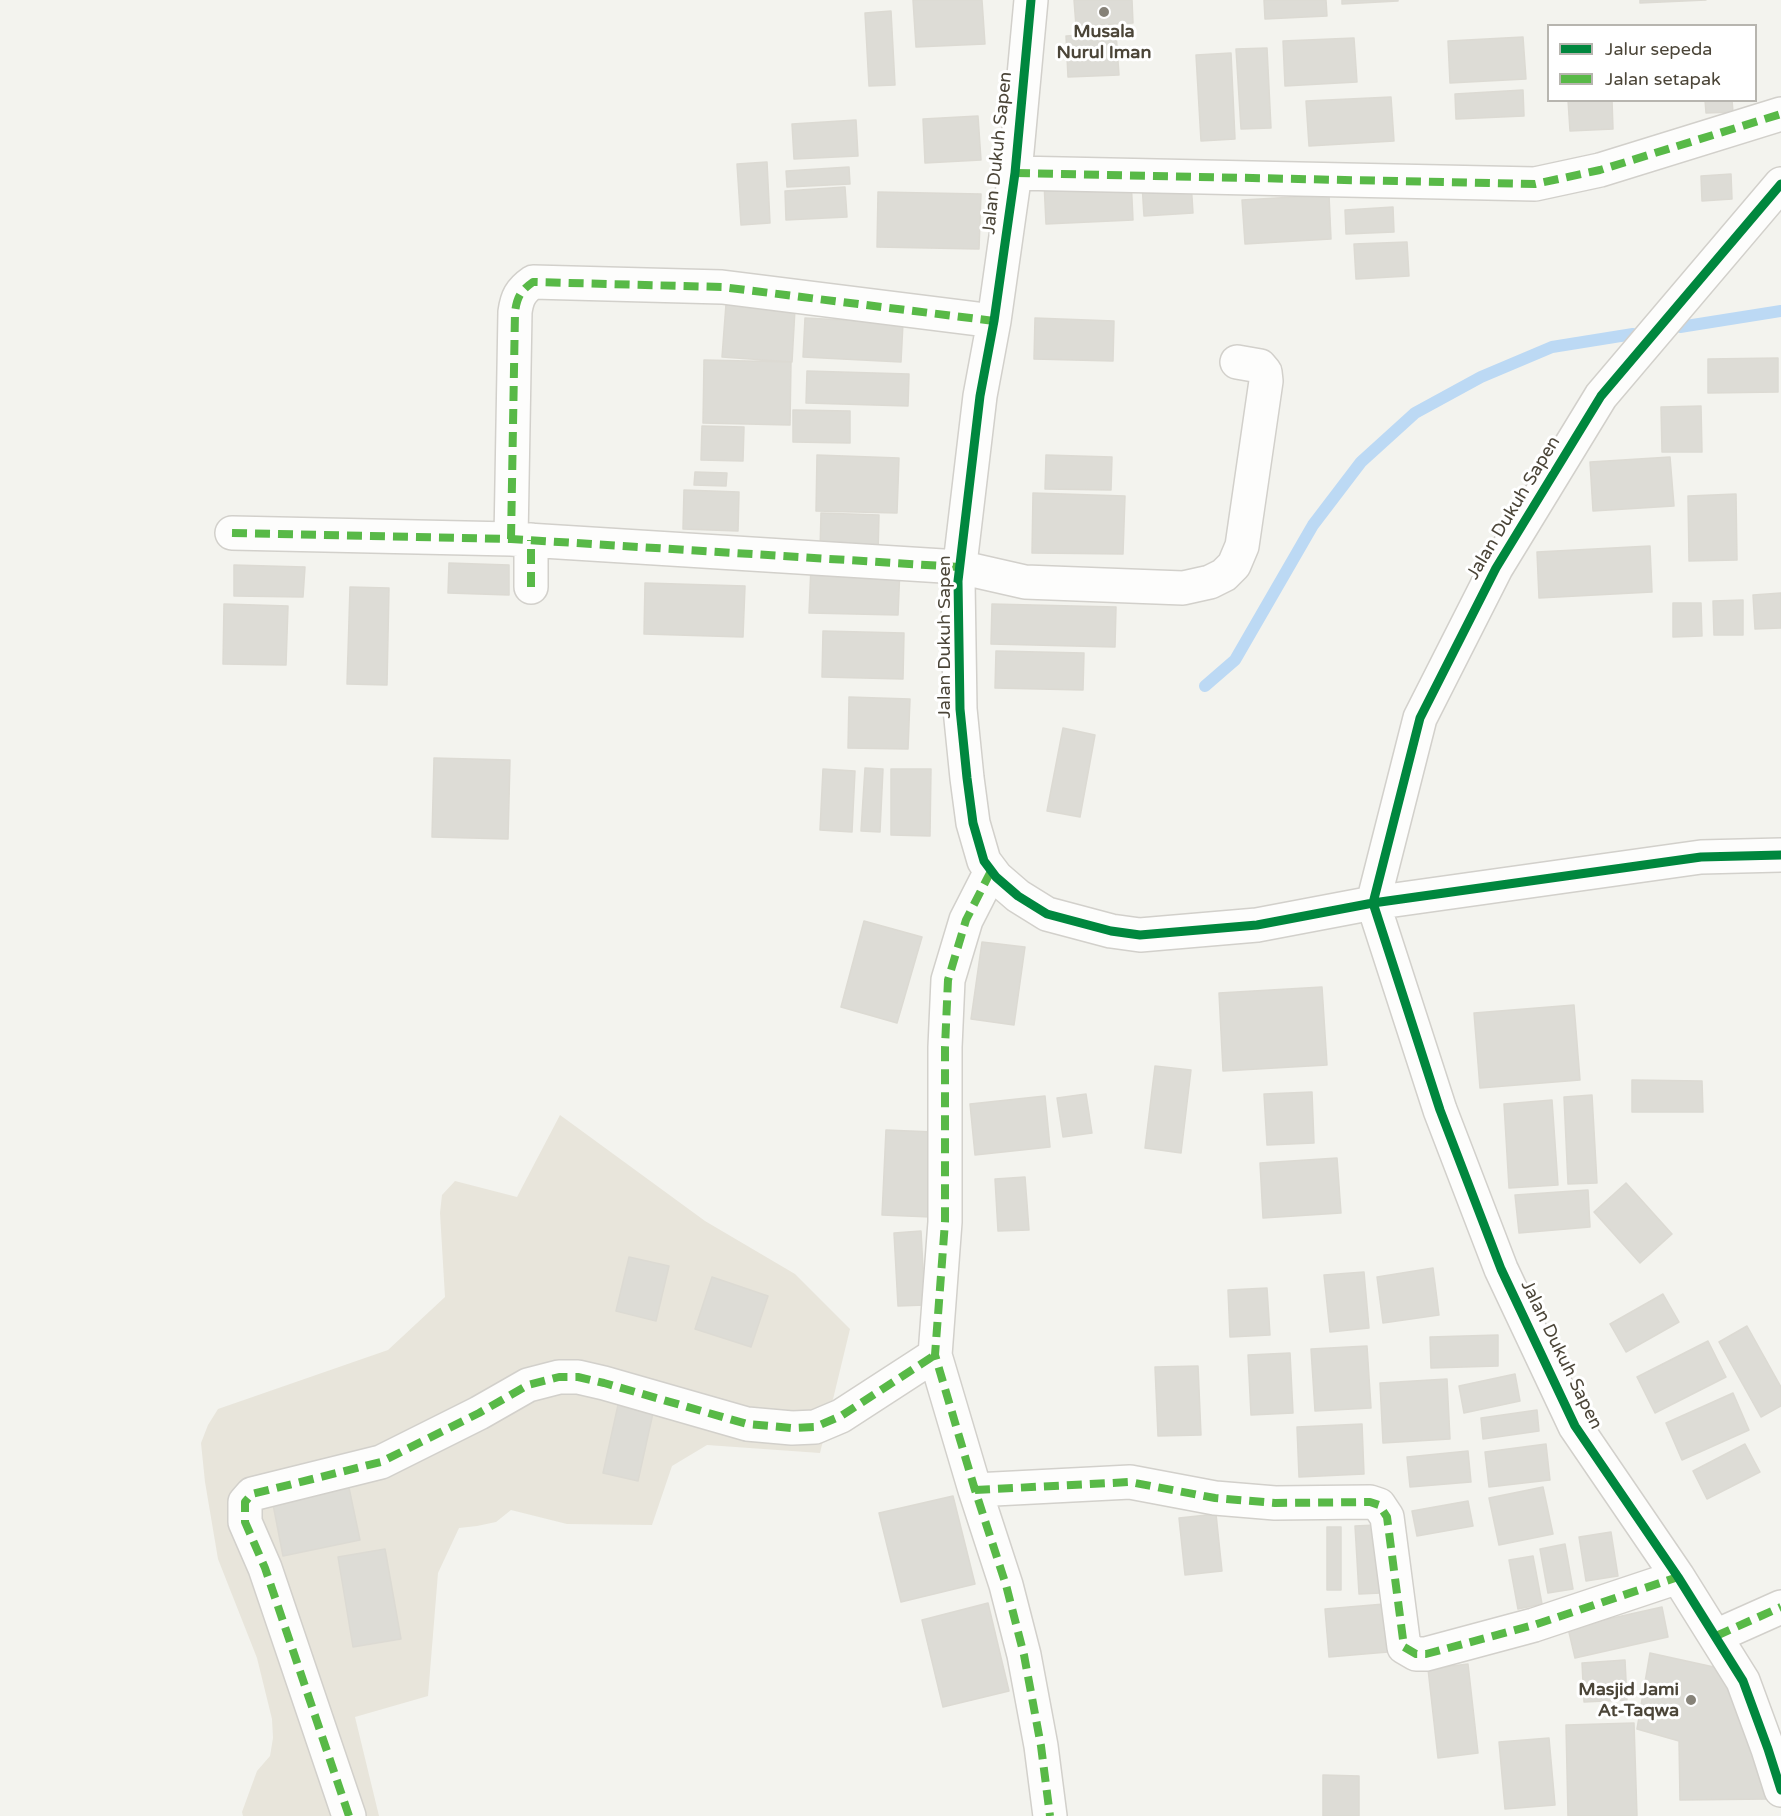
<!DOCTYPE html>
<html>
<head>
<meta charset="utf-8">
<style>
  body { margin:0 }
  #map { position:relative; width:1781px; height:1816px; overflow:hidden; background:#f3f3ee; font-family:"Varela Round",sans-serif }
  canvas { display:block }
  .legend { position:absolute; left:1547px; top:24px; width:210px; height:78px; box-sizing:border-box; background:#fff; border:2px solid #b7b5af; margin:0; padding:8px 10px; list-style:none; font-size:18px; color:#4b4538 }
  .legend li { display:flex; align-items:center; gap:12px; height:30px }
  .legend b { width:30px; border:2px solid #b7b5af }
</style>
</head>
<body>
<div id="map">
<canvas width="1781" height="1816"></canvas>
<ul class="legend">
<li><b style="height:8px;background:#00873e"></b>Jalur sepeda</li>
<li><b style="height:8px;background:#58b947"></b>Jalan setapak</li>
</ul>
</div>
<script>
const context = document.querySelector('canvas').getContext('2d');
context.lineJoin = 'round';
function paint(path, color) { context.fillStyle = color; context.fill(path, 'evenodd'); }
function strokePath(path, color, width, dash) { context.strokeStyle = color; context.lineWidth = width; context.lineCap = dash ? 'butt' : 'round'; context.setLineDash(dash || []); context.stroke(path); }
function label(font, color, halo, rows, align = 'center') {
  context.font = font + ' "Varela Round",sans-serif'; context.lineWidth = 6; context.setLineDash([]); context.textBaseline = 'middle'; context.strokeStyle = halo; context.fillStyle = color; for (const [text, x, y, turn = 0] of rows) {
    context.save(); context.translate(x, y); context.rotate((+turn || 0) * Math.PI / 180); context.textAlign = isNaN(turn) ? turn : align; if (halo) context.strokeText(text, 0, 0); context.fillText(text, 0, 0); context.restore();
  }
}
paint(new Path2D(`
  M560,1115L705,1221L795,1274L850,1329L820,1453L707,1445L672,1466L652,1525L567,1524L511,1510L496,1522L477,1526L459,1528L438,1573L428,1696L355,1717L379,1816H243L242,1812L257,1771L270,1756L273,1738L272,1719L257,1658L218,1559L205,1482L201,1443L208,1425L218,1409L388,1350L445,1297L440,1213L442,1195L455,1181L517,1197Z`), '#e8e5db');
strokePath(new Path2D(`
  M1680,327L1781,311
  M1205,686L1235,660L1313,525L1361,462L1415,413L1481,377L1552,347L1633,334`), '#bcd9f4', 12);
const building = new Path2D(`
  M913,0H982L985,44L916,47Z
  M1074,0H1132L1133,23L1076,26Z
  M1264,0H1326L1327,16L1265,19Z
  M1342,0H1398V1L1342,4Z
  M1640,0H1706L1640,3Z
  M891,11L895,85L869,86L865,13Z
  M1116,33L1119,75L1068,77L1066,36Z
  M1523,37L1526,79L1450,83L1448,41Z
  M1354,38L1357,82L1285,86L1283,41Z
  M1267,48L1271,128L1241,129L1236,49Z
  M1231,53L1235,139L1201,141L1196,55Z
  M1523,90L1524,116L1456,119L1455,94Z
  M1391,97L1394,141L1309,146L1306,101Z
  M1568,100H1612L1613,129L1570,131Z
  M1705,100H1732L1733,112L1706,113Z
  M978,116L981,160L925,163L923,119Z
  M856,120L858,156L794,159L792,124Z
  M767,162L770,223L741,225L737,164Z
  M849,167L850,184L787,187L786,171Z
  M1731,174L1732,199L1702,201L1701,176Z
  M1131,178L1133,220L1046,224L1044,182Z
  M1191,182L1193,213L1144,216L1142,184Z
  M845,187L847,217L786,220L785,191Z
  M878,192L981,194L979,249L877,247Z
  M1329,195L1331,239L1245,244L1242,200Z
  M1393,207L1394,232L1346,234L1345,210Z
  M1407,242L1409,276L1356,279L1354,244Z
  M726,304L795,309L792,362L722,357Z
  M805,318L903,323L901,362L803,357Z
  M1035,318L1114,321L1113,361L1034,359Z
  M1778,358V392L1708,393V359Z
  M704,360L791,362L790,425L703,423Z
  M807,371L909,374L908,406L806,403Z
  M1701,406L1702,452H1662L1661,407Z
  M793,410L850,411V443L793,442Z
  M702,426L744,427L743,461L701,460Z
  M817,455L899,458L897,513L816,511Z
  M1046,455L1112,457L1111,490L1045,489Z
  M1670,457L1674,506L1593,511L1590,462Z
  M695,472L727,473L726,486L694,485Z
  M684,490L739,492L738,531L683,529Z
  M1033,493L1125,496L1123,554L1032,553Z
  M1736,494L1737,560L1689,561L1688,496Z
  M821,513L879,515L878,553L820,551Z
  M1650,546L1652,592L1539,598L1537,552Z
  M449,563L509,565V595L448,593Z
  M234,565L305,567L303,597L234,596Z
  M811,566L900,568L898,615L809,613Z
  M645,583L745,586L743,637L644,634Z
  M350,587L389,588L387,685L347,684Z
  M1781,593V628L1755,629L1753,595Z
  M1743,600V635H1714L1713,601Z
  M1673,603H1701L1702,636L1673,637Z
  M224,604L288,606L286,665L223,664Z
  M992,604L1116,607L1115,647L991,644Z
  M823,631L904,633L903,679L822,677Z
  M996,651L1084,653L1083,690L995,688Z
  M849,697L910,699L908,749L848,748Z
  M1063,728L1095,735L1080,817L1047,811Z
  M434,758L510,760L508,839L432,837Z
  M865,768L883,769L880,832L861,831Z
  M823,769L855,771L852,832L820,830Z
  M891,769H931L930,836L891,835Z
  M864,921L922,937L897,1023L841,1007Z
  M982,942L1025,947L1014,1025L971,1019Z
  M1322,987L1327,1065L1223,1071L1219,993Z
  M1574,1005L1580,1080L1480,1088L1474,1013Z
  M1155,1066L1191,1070L1181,1153L1145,1148Z
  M1632,1080L1702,1081L1703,1112H1632Z
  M1312,1092L1314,1143L1267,1145L1264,1094Z
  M1086,1094L1092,1133L1063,1137L1057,1098Z
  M1592,1095L1597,1183L1568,1184L1564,1097Z
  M1045,1096L1050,1147L975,1155L970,1104Z
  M1552,1100L1558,1185L1509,1188L1504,1104Z
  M886,1130L934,1132L931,1217L882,1215Z
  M1337,1158L1341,1213L1263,1218L1260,1163Z
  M1025,1177L1029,1230L998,1231L995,1179Z
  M1626,1183L1672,1234L1640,1263L1594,1212Z
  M1588,1190L1590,1227L1519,1233L1515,1195Z
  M921,1231L925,1305L898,1306L894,1233Z
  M629,1257L669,1266L656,1321L616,1311Z
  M1433,1268L1439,1315L1383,1323L1377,1277Z
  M1364,1272L1369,1328L1330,1332L1324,1275Z
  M712,1277L768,1296L751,1347L695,1329Z
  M1267,1288L1270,1335L1230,1337L1228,1290Z
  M1663,1294L1679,1322L1626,1352L1610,1324Z
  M1747,1326L1781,1387V1406L1761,1417L1719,1342Z
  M1498,1335V1366L1431,1368L1430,1337Z
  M1708,1341L1726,1377L1655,1413L1637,1377Z
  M1367,1346L1371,1408L1315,1411L1311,1349Z
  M1290,1353L1293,1413L1251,1415L1248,1355Z
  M1198,1366L1201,1435L1158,1436L1155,1367Z
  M1515,1374L1520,1401L1464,1413L1459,1386Z
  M1447,1379L1450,1439L1383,1443L1380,1383Z
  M1733,1393L1749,1430L1682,1460L1666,1423Z
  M620,1396L655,1404L638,1481L603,1473Z
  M1537,1410L1539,1431L1483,1439L1481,1418Z
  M1362,1424L1364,1474L1299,1477L1297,1427Z
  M1546,1444L1550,1480L1489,1487L1485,1452Z
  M1745,1444L1760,1472L1707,1499L1693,1471Z
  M1468,1451L1471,1482L1410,1487L1407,1457Z
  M348,1483L360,1540L283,1556L272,1499Z
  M1543,1487L1553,1534L1499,1545L1489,1498Z
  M953,1496L975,1584L901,1602L879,1513Z
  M1468,1501L1473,1526L1417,1536L1412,1511Z
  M1216,1514L1222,1571L1185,1575L1179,1518Z
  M1376,1525L1381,1593L1359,1594L1355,1526Z
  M1327,1527H1341V1590H1327Z
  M1611,1532L1618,1576L1586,1581L1579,1537Z
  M1565,1544L1573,1589L1548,1593L1540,1549Z
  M385,1549L401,1639L353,1647L338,1557Z
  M1533,1556L1542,1604L1518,1609L1509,1560Z
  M988,1603L1009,1691L943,1707L922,1620Z
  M1384,1604L1388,1652L1329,1657L1325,1609Z
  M1662,1607L1668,1637L1575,1658L1568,1628Z
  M1650,1653L1732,1671L1768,1799L1680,1800L1679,1741L1637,1729Z
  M1625,1660L1627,1700L1584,1702L1582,1663Z
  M1468,1664L1478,1753L1438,1758L1428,1669Z
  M1634,1723L1637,1816H1568L1566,1725Z
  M1549,1738L1555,1805L1505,1809L1499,1742Z
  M1323,1775L1359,1776V1816H1323Z`);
paint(building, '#dddcd6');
strokePath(building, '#dcdad3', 1.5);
const minor = new Path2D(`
  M1031,0L1015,173L994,321L980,396L958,581L960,709L967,778L973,823L984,861L996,877L1018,896L1047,914L1111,931L1140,935L1257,925L1373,903L1701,857L1781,855
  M1015,173L1535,184L1600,170L1781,114
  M1781,184L1601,396L1496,568L1420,718L1373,903L1440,1110L1501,1269L1575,1426L1678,1577L1743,1681L1768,1749L1781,1790
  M232,533L511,539L959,567L1025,582L1183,588L1210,582L1224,575L1234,565L1242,546L1266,381L1265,372L1260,366L1237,362
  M511,539L515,312C517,298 520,291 533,282L722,287L994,321
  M531,587V540
  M991,871L966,920L948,980L945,1047V1222L935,1355L975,1490L1006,1585L1024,1655L1041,1746L1050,1816
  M975,1490L1130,1482L1215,1498L1275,1503L1370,1502L1379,1505L1387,1517L1404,1647L1416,1654H1426L1534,1625L1678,1577
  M1716,1636L1781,1607
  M349,1816L265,1568L245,1522V1502L252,1494L381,1462L479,1413L528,1385L559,1377H578L604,1383L747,1424L792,1428L815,1427L841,1416L935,1355`);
strokePath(minor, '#d2d0cb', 36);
strokePath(minor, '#fdfdfc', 33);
strokePath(new Path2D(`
  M1015,173L1535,184L1600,170L1781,114
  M232,533L511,539L959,567
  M511,539L515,312C517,298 520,291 533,282L722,287L994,321
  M531,587V540
  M991,871L966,920L948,980L945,1047V1222L935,1355L975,1490L1006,1585L1024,1655L1041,1746L1050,1816
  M975,1490L1130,1482L1215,1498L1275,1503L1370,1502L1379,1505L1387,1517L1404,1647L1416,1654H1426L1534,1625L1678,1577
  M1716,1636L1781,1607
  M349,1816L265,1568L245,1522V1502L252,1494L381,1462L479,1413L528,1385L559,1377H578L604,1383L747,1424L792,1428L815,1427L841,1416L935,1355`), '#58b947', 8, [15, 8]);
strokePath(new Path2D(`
  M1031,0L1015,173L994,321L980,396L958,581L960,709L967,778L973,823L984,861L996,877L1018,896L1047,914L1111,931L1140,935L1257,925L1373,903L1701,857L1781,855
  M1781,184L1601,396L1496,568L1420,718L1373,903L1440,1110L1501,1269L1575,1426L1678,1577L1743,1681L1768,1749L1781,1790`), '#00873e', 9);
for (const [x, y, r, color] of [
  [1104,12,6,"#868278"],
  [1691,1700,6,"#868278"]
]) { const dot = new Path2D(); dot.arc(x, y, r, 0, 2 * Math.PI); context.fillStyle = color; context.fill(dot); strokePath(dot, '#fff', 2); }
label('bold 18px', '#4b4538', '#fff', [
  ["Musala",1104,32],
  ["Nurul Iman",1104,53],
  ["Masjid Jami",1679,1690,"right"],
  ["At-Taqwa",1679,1711,"right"]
]);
label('18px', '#4b4538', '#fff', [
  ["Jalan Dukuh Sapen",998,153,-84],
  ["Jalan Dukuh Sapen",1514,508,-59],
  ["Jalan Dukuh Sapen",945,637,-90],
  ["Jalan Dukuh Sapen",1561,1355,64]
]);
</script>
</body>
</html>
